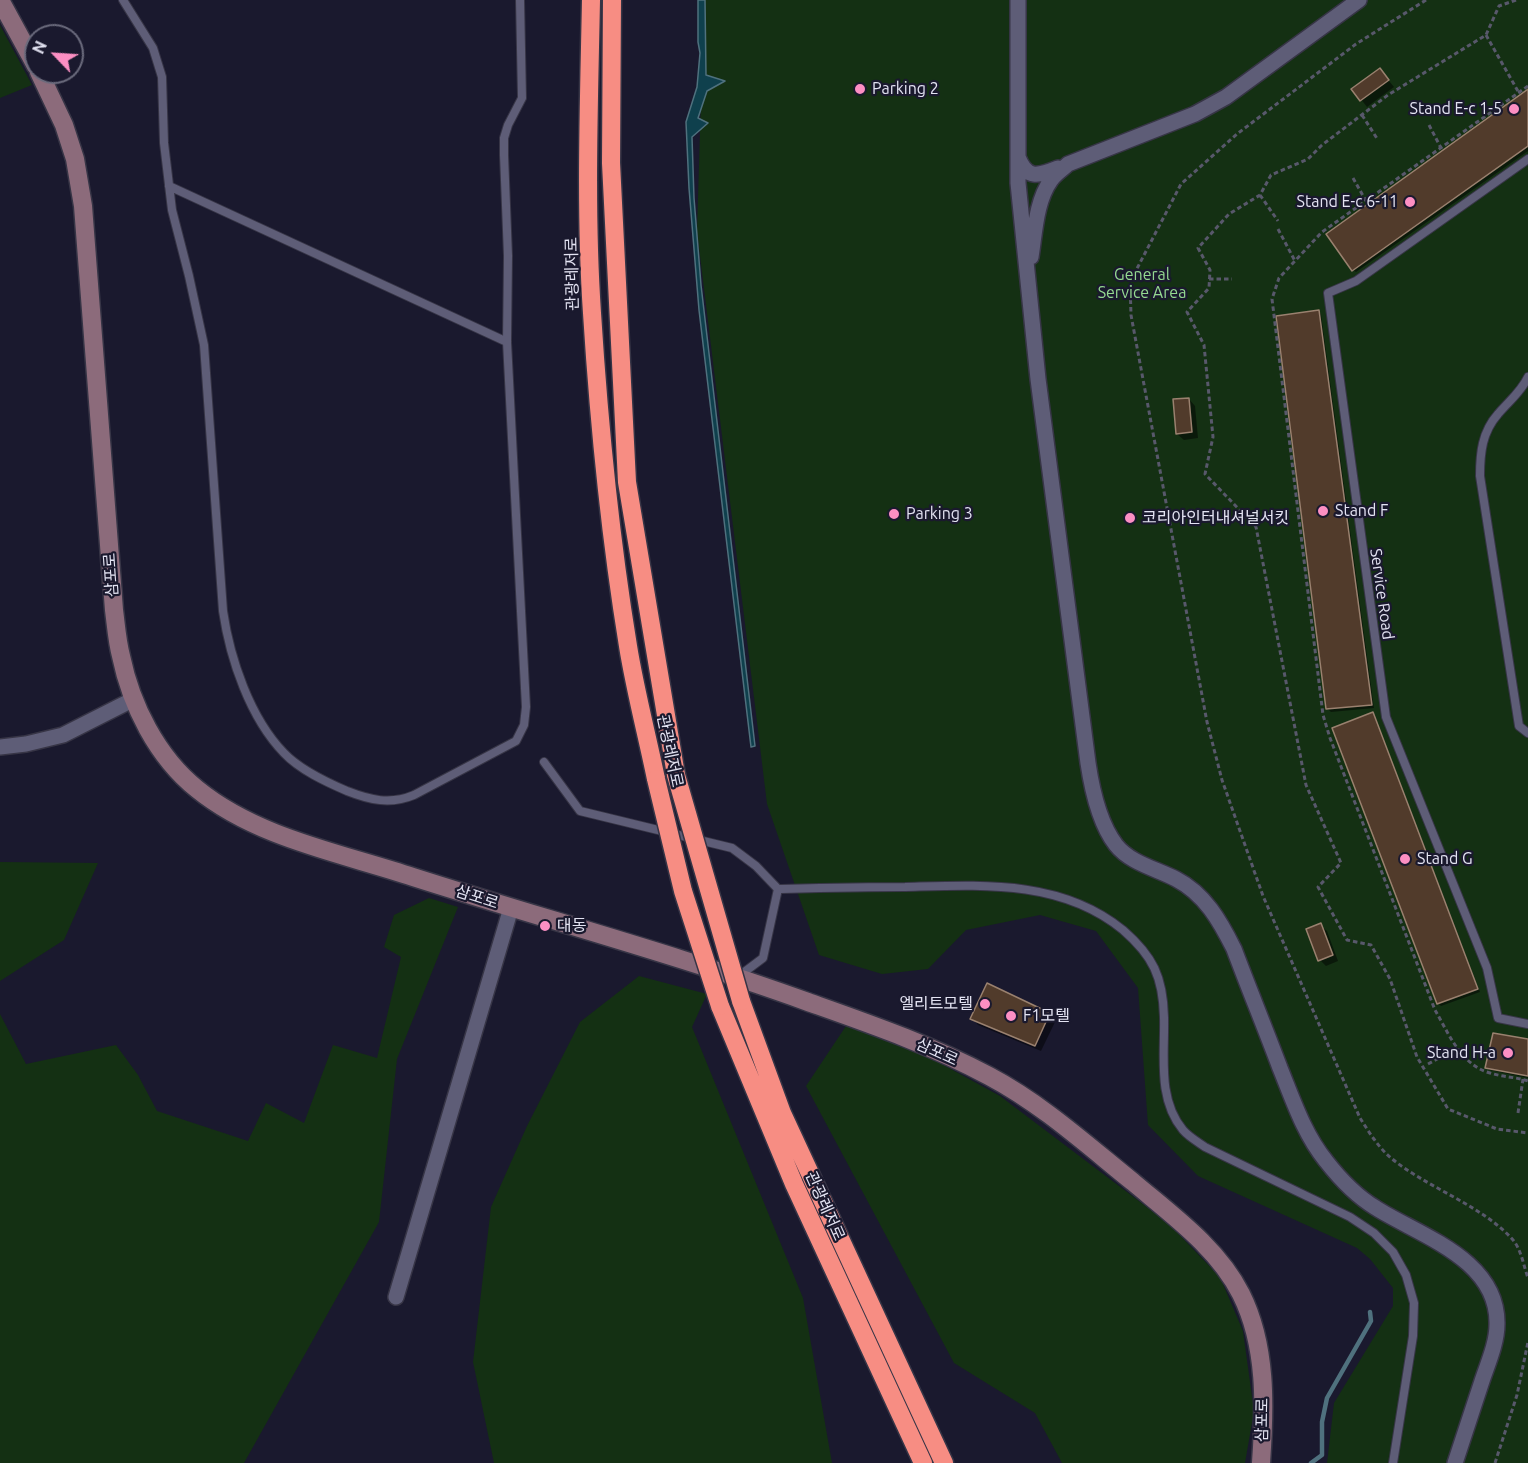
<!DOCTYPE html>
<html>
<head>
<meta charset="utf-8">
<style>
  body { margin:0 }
  #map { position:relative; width:1528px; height:1463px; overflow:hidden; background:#1a192e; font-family:Ubuntu,sans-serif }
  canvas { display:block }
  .north { position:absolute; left:24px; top:24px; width:60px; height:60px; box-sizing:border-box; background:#1a192e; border:2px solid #6a6a7c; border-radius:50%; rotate:295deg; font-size:16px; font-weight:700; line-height:24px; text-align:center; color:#e3e3f2 }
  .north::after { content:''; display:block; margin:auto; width:21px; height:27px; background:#fc8fc3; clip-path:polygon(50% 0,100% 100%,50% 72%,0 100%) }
</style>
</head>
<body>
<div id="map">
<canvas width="1528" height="1463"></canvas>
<div class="north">N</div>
</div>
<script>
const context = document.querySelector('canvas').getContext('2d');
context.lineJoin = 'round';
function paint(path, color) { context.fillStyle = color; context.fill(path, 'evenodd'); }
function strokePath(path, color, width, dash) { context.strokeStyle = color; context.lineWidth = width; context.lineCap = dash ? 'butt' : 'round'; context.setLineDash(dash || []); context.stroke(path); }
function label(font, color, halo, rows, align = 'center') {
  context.font = font + ' Ubuntu,"Noto Sans KR",sans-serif'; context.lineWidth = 4.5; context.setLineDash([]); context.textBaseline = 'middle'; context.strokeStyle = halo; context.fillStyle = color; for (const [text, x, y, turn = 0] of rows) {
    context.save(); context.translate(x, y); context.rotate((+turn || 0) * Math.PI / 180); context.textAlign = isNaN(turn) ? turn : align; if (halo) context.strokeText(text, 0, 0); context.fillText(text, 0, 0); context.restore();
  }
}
paint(new Path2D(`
  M704,0H1528V1463H1327L1334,1403L1393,1306V1288L1370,1259L1357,1248L1198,1176L1148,1125L1138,988L1096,931L1040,915L966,930L928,969L882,974L819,955L767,804L697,231Z
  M0,25L32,85L0,98Z
  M0,862L98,863L64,940L0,981Z
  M429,898L458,907L397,1059L379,1222L244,1463H0V1014L26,1064L116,1045L138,1075L157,1111L248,1141L266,1103L304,1123L333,1045L377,1058L401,957L384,947L394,915Z
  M639,976L707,994L692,1027L803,1298L832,1463H494L473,1362L491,1207L527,1126L580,1022Z
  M846,1026L929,1057L1000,1096L1168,1223L1220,1277L1243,1331L1254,1411L1245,1463H1062L1035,1413L954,1363L806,1086Z`), '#143013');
const water = new Path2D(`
  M698,0H705L706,75L725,81L707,91L698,118L708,123L692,137L694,198L701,285L755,746L751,747L699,310L689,188L686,122L697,87L700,53L698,42Z`);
paint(water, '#0f404d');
strokePath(water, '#4f717e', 1.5);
paint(new Path2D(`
  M1380,70L1394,87L1367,107L1353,89Z
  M1528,91V151L1356,272L1353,270Z
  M1319,312L1321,314L1374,708L1331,712L1328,709Z
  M1189,399L1195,406L1198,438L1184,440L1177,434Z
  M1372,714L1375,716L1480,992L1441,1006L1438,1003Z
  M1320,925L1327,931L1338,961L1326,966L1320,960Z
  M987,985L1050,1014L1056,1020L1041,1051L978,1025L972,1018Z
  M1528,1040V1078L1489,1070L1486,1067Z`), '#0007');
strokePath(new Path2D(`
  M1311,1463L1322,1455V1422L1327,1398L1371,1321L1370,1312`), '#4f717e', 4.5);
const building = new Path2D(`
  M1380,68L1389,80L1360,101L1351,89Z
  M1528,89V146L1352,271L1326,234Z
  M1319,310L1372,705L1326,709L1276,316Z
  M1189,398L1192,432L1176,434L1173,399Z
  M1373,712L1478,989L1437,1004L1332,728Z
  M1321,923L1333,955L1318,961L1306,929Z
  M987,983L1050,1013L1035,1046L970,1019Z
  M1493,1033L1528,1039V1076L1485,1068Z`);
paint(building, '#513b2b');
strokePath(building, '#9a816f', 1.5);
const lane = new Path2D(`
  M123,0L153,48L162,77L164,143L172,210L189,276L204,345L223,611C230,659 250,718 284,753C300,770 326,782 347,791C370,800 390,805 414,795L516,741L524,725L526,707L507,342L508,256L504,155V138L508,125L522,98L520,0
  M1528,159L1356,281L1328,293L1386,717L1487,968L1498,1018L1528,1024
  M169,186L507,342
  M1528,377C1521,392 1509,401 1498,414C1482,432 1480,453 1480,476L1519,726L1528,733
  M544,762L580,811L732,848L756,866L778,889C821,888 863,887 905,887C980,885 1061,879 1123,930C1153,956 1163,977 1164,1017C1165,1055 1157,1099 1183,1130C1189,1137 1198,1142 1205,1147L1350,1217L1374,1233L1393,1252L1406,1275L1414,1303L1413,1336L1393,1463
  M739,976L763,958L778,889`);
const street = new Path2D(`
  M1018,0V183L1038,379L1088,763C1092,790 1099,823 1116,845C1130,863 1157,869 1176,879C1205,894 1220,921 1234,949C1249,989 1265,1028 1280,1068C1293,1100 1304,1134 1326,1161C1340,1179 1356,1196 1376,1208C1420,1236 1498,1259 1497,1324C1497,1343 1488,1363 1482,1381C1473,1408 1464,1436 1455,1463
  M1018,157C1027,180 1038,176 1058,168
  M1031,257C1035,232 1036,201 1051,180C1055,174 1063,169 1068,164L1195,114L1226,97L1359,0
  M0,747L26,744L63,735L134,699
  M396,1297L511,908`);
const secondary = new Path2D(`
  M0,0L36,66
  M39,72L64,125L75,159L83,206L114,610C116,625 117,641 121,656C131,705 157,757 197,789C257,838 341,853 413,877C544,919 678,955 808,1002C870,1024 931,1045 989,1076C1042,1104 1087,1145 1133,1182C1172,1215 1218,1248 1241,1294C1267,1346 1265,1407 1261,1463`);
const highway = new Path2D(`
  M591,0C589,104 585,209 592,313C599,424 610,536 628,646C635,690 647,735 656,779
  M612,0L611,163L627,482L676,775
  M741,1001L782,1113L944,1463
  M720,1006L794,1184L923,1463`);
strokePath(lane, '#373546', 10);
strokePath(street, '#373546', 18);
strokePath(secondary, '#373546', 21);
strokePath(highway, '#373546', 21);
strokePath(new Path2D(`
  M1426,0L1356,44L1237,134L1181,184L1130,282L1131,315L1207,722L1222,780L1263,896L1360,1118C1369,1132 1378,1147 1391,1158C1427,1188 1482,1205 1513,1240C1521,1249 1524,1267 1528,1278
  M1516,0L1499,6L1486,35L1388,95L1322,145L1308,159L1271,175L1260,195L1229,214L1198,248L1210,270L1209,288L1187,312L1204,345L1213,437L1205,474L1256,527L1306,785L1341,863L1318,887L1347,940L1371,945L1390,979L1417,1057L1448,1109L1497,1129L1528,1133
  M1486,35L1519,93
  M1528,86L1322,232L1279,278L1272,299L1323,715L1330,738L1435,1010C1449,1034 1461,1065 1490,1073C1503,1077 1516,1077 1528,1081
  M1362,115L1378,140
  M1429,125L1441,148
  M1353,178L1366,201
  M1260,195L1278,221
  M1278,229L1295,261
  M1209,279H1232
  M1428,1064L1457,1048
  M1518,1113L1523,1079
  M1495,1463L1517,1395L1528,1342`), '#58586b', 3, [4.5, 3]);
strokePath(lane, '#5e5d77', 8);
strokePath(street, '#5e5d77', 15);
strokePath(secondary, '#8c6b7b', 18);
strokePath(highway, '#f78d83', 18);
const highwayBridge = new Path2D(`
  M676,775L741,1001
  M656,779L683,891L720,1006`);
strokePath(highwayBridge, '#373546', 21, []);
strokePath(highwayBridge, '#f78d83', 18);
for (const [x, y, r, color] of [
  [860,89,6,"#fc8fc3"],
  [1514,109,6,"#fc8fc3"],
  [1410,202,6,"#fc8fc3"],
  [1323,511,6,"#fc8fc3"],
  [894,514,6,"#fc8fc3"],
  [1130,518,6,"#fc8fc3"],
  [1405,859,6,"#fc8fc3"],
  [545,926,6,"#fc8fc3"],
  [985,1004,6,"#fc8fc3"],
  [1011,1016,6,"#fc8fc3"],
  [1508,1053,6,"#fc8fc3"]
]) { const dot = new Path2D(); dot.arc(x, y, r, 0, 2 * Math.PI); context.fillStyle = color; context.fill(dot); strokePath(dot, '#1a192e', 2); }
label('16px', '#e3e3f2', '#1a192e', [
  ["Parking 2",872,89],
  ["Stand E-c 1-5",1502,109,"right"],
  ["Stand E-c 6-11",1398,202,"right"],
  ["Stand F",1335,511],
  ["Parking 3",906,514],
  ["코리아인터내셔널서킷",1142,518],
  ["Stand G",1417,859],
  ["대동",557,926],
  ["엘리트모텔",973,1004,"right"],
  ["F1모텔",1023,1016],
  ["Stand H-a",1496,1053,"right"]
], 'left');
label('16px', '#e3e3f2', '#1a192e', [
  ["관광레저로",572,274,-91],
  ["삼포로",111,575,-94],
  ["Service Road",1382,594,82],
  ["관광레저로",670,751,78],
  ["삼포로",477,897,18],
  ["삼포로",937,1052,24],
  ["관광레저로",825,1206,66],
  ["삼포로",1262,1420,-89]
]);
label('16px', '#94d990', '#1a192e', [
  ["General",1142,275],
  ["Service Area",1142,293]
]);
</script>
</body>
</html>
